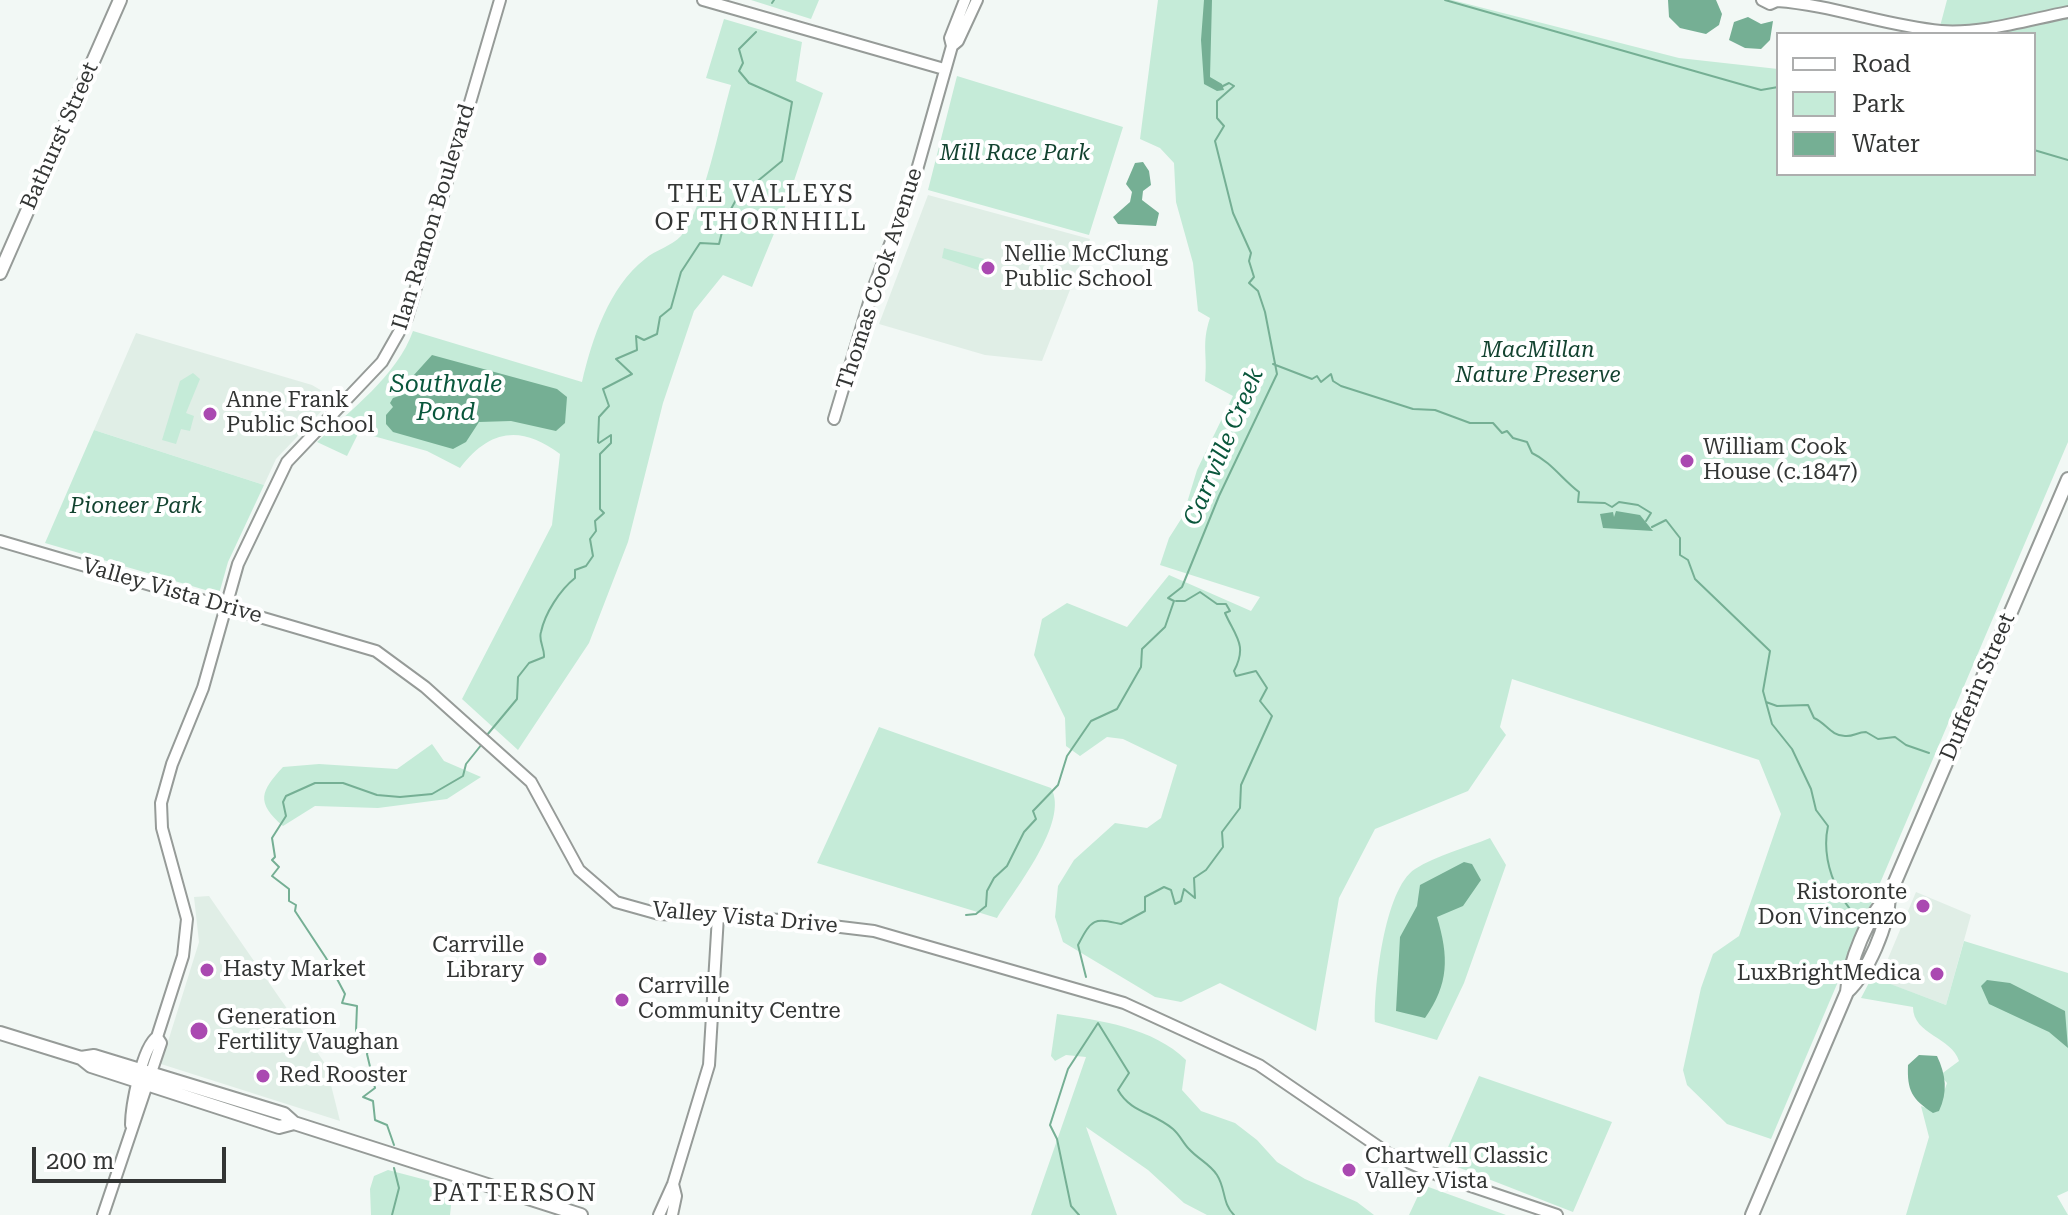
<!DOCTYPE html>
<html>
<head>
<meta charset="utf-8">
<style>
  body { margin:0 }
  #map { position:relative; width:2068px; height:1215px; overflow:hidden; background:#f2f8f5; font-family:"Roboto Serif",serif }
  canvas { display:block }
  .legend { position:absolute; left:1776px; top:32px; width:260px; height:144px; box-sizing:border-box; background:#fff; border:2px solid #adaeae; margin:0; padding:10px 14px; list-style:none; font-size:24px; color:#333534 }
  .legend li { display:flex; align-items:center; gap:16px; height:40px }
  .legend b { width:40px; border:2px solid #adaeae }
  .scale { position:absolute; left:32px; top:1147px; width:194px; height:36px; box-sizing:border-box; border:4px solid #333534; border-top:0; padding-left:10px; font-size:24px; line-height:28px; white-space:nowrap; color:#333534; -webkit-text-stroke:6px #fff; paint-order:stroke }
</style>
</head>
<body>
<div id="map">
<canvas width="2068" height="1215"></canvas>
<ul class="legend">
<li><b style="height:10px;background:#fff"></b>Road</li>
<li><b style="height:22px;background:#c5ebd8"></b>Park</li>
<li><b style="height:22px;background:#75af94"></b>Water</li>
</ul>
<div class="scale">200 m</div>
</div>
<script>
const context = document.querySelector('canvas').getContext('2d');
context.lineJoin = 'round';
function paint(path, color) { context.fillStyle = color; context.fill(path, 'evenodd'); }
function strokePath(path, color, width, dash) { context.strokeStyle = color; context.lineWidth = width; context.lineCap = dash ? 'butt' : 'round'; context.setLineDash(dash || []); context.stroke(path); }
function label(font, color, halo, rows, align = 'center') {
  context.font = font + ' "Roboto Serif",serif'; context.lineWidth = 8; context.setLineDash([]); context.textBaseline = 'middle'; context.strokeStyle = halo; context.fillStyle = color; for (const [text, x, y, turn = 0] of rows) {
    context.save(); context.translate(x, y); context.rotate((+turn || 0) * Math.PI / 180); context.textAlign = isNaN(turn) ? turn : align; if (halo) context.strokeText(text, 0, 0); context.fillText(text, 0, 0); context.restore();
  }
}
paint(new Path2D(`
  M928,195L1090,239L1042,361L985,355L879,324Z
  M136,333L312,385L334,398L276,459L264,485L94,430Z
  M1916,892L1971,915L1946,1005L1879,980Z
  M209,896L326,1065L340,1121L161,1064L199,942L194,897Z`), '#e0eee6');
paint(new Path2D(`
  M751,0H819L811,19Z
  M1158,0H1452L1679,58L1778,69V174H2034V34H1938L1947,0H2068V442L1771,1139L1727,1124L1687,1085L1683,1070L1701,988L1713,954L1739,936L1781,814L1759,760L1512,679L1500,727L1506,735L1468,791L1375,829L1339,898L1316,1031L1220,983L1181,1002L1155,997L1063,942L1055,917L1058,886L1074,860L1115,823L1147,828L1161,818L1177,765L1123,739L1107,737L1080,756L1066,746L1065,718L1034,655L1042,619L1067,603L1127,627L1169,575L1251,611L1260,597L1160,565L1169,538L1183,516L1197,470L1233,396L1205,381C1208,355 1201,345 1210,318L1198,311L1193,263L1176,202L1174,163L1160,148L1140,139Z
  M724,19L802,42L796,81L823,93L787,202L752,287L723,275L694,311L663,403L628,542L589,643L518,750L462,699L552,525L560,454C521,425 490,429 460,468L427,451L359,432L347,456L317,442C350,410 397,376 413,331L582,382C592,339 609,287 645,259C655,250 672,246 681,236C704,209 720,122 731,85L706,78Z
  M957,76L1123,127L1089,235L928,190Z
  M944,248L988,260L987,273L942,258Z
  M193,373L200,379L186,413L194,416L190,431L181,429L176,444L162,440L180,381Z
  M94,430L264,485L228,562L219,594L45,543Z
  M879,727L1051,788C1070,821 1015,889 997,918L817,863Z
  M432,744L444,761L481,777L447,799L378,808L315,806L283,826C255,802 261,791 283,767L319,764L397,769Z
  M1490,838L1506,865L1464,983L1437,1040L1375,1022C1374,988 1384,889 1415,869C1437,855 1466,848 1490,838Z
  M1964,941L2068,973V1191L2057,1196L2068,1215H1906L1929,1137L1921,1106L1937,1112L1947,1083L1940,1075L1959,1061C1952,1037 1913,1035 1913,1007L1861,998L1872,977L1946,1005Z
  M1057,1014C1099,1020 1154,1028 1186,1060L1182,1090L1201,1111L1235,1123L1257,1140L1277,1162L1305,1179L1357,1202L1374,1215H1207L1184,1203L1148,1170L1086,1127L1117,1215H1031L1086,1057L1066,1055L1055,1061L1051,1056Z
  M1479,1076L1612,1122L1573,1212L1442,1161Z
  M388,1170L453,1187L450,1215H371L370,1189L374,1176Z
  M1423,1185L1506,1215H1409Z`), '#c5ebd8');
paint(new Path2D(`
  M1204,0H1212L1210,77L1222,84L1224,90L1217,91L1204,84L1201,40Z
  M1668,0H1716L1722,14L1719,25L1706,34L1680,28L1669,17Z
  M1748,17L1761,24L1773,21L1770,40L1761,49L1745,48L1729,40L1734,22Z
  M1143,162L1149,171L1151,185L1143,191L1142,200L1159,213L1156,226L1118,224L1113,217L1130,202L1132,192L1126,184L1135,163Z
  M432,355L557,389L567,397L565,423L556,431L511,421L479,422L466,442L453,449L393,432L386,424V415L393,407L390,403L393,398L405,394L404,386Z
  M1616,511L1640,515L1653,531L1603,528L1600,514L1613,512L1614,517Z
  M1464,862L1472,864L1481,880L1463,906L1437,917C1449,957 1449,984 1425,1018L1396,1011L1400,937L1417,906L1420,885Z
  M1987,980L2010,983L2065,1011L2068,1048L2049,1032L1989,1004L1981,986Z
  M1919,1055L1937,1056C1946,1075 1948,1092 1939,1111L1933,1113C1912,1099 1907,1091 1908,1065Z`), '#75af94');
strokePath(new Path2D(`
  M1445,0L1761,90L1778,87
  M772,3L774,0
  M2034,150L2068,160
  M1273,364L1312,379L1317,376L1321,382L1331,374L1333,381L1341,386L1413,409L1435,410L1470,423H1493L1502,433L1507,431L1513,438L1527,442L1532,453C1551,462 1562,479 1579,492L1578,502L1605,503L1612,507L1619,502L1638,505L1651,513L1646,521
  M598,442L599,417L609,406L603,389L632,374L616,359L637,350L636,336L644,340L657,334L660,317L671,308L681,272L700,243L719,244L725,220L737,198L782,161L792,102L749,83L739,71L743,63L739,49L756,32
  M1652,527L1666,520L1680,538V555L1688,560L1695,579L1770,651L1763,691L1772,724L1792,749L1811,789L1816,810L1828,826C1821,858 1835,896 1859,919
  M1766,702L1777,706L1808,705L1814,718C1826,723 1831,736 1845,736C1853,737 1857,732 1866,732L1878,739L1895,737L1906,745L1929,753
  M487,735L517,699L518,677L529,663L544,657C545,649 538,640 541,632C545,613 560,590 575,578V570L586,566L593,556L590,539L596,531L595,521L604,513L600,509V454L611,443V435L599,443
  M966,915L976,914L986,906L987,891L994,878L1007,866L1024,832L1036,819L1033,811L1058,785L1067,756L1091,721L1117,709L1141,667L1142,649L1165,627L1174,601L1168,598L1182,587L1219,496L1277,374L1265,312L1258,291L1249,283L1254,277L1249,261L1251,253L1233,213L1215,141L1224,126L1217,118V101L1234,86L1229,83L1221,87
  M1086,977L1078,945C1092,918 1094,918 1121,924L1145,911V897L1164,887L1171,890L1175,904L1181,901L1184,889L1195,898L1194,878L1206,870L1223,847L1222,832L1240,808L1241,785L1272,716L1260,701L1267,688L1256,671L1236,676L1234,671C1248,645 1235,636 1225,613L1230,611L1226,604H1217L1200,592L1185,601H1176
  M394,1145L387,1125L375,1120L373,1101L363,1097L375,1088L367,1054L370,1044L356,1031L357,1006L342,1003L345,994L326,958L295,911L296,905L289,901V889L272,876L279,867L272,860L275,857L272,838L286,816L283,802L286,796L315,783H343L377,795L400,797L432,794L463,776L466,764L482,744
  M392,1215L399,1188L394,1168
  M1079,1215L1071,1206L1057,1139L1050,1125L1068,1069L1098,1023L1129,1073L1118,1090C1131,1113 1153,1112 1173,1129C1180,1135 1183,1143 1189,1149C1198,1159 1210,1164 1217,1175C1226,1189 1222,1203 1234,1215`), '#75af94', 2);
const minor = new Path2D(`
  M703,0L944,69
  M1762,0L1770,4L1779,0
  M1777,1C1833,5 1885,26 1941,31C1982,34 2027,20 2068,12
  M952,46L958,41L977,0
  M834,419L874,286L913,184L952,46L950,38L965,0
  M0,541L376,651L425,687L531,782L579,870L616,902L659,914L782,920L874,931L1124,1003L1259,1065L1389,1154L1438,1175L1557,1215
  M131,1125C131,1107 142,1047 157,1037L183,956L187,919L162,828L161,803L172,764L203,688L238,564L287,462L382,362L407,318L500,0
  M103,1215L161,1043L157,1037
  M659,1215L673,1184L709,1065L718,916
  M672,1215L676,1196L673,1184`);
const major = new Path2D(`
  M0,273L120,0
  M1847,992C1868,972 1888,926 1889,896L2068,479
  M0,1033L81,1058L91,1066L279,1127L294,1123
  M81,1058L94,1056L284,1114L294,1123L581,1215
  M1752,1215L1847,992C1849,962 1867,916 1889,896`);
strokePath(minor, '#969b98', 14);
strokePath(major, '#969b98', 16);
strokePath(minor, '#fff', 10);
strokePath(major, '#fff', 12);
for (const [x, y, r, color] of [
  [988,268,8,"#aa49b1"],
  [210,414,8,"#aa49b1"],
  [1687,461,8,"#aa49b1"],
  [1923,906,8,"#aa49b1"],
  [540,959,8,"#aa49b1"],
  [207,970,8,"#aa49b1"],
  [1937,974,8,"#aa49b1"],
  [622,1000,8,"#aa49b1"],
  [199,1031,10,"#aa49b1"],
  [263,1076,8,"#aa49b1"],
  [1349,1170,8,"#aa49b1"]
]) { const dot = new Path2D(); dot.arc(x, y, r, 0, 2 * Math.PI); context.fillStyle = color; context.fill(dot); strokePath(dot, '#fff', 3); }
label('22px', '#333534', '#fff', [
  ["Bathurst Street",60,136,-66],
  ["Ilan Ramon Boulevard",434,217,-73],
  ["Thomas Cook Avenue",880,279,-72],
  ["Valley Vista Drive",172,591,16],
  ["Dufferin Street",1978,687,-67],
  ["Valley Vista Drive",745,918,5]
]);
label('italic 22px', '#134330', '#fff', [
  ["Mill Race Park",1015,154],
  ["MacMillan",1538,351],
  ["Nature Preserve",1538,376],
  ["Pioneer Park",136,507]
]);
label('22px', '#333534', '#fff', [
  ["Nellie McClung",1004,255],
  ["Public School",1004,280],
  ["Anne Frank",226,401],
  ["Public School",226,426],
  ["William Cook",1703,448],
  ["House (c.1847)",1703,473],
  ["Ristoronte",1907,893,"right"],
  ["Don Vincenzo",1907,918,"right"],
  ["Carrville",524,946,"right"],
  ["Library",524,971,"right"],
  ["Hasty Market",223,970],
  ["LuxBrightMedica",1921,974,"right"],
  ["Carrville",638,987],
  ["Community Centre",638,1012],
  ["Generation",217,1018],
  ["Fertility Vaughan",217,1043],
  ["Red Rooster",279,1076],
  ["Chartwell Classic",1365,1157],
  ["Valley Vista",1365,1182]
], 'left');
context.letterSpacing = '2px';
label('24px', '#333534', '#fff', [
  ["THE VALLEYS",761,195],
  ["OF THORNHILL",761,223],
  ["PATTERSON",515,1194]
]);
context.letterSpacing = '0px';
label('italic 24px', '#09563b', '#fff', [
  ["Southvale",446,385],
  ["Pond",446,413],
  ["Carrville Creek",1224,447,-67]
]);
</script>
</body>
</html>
